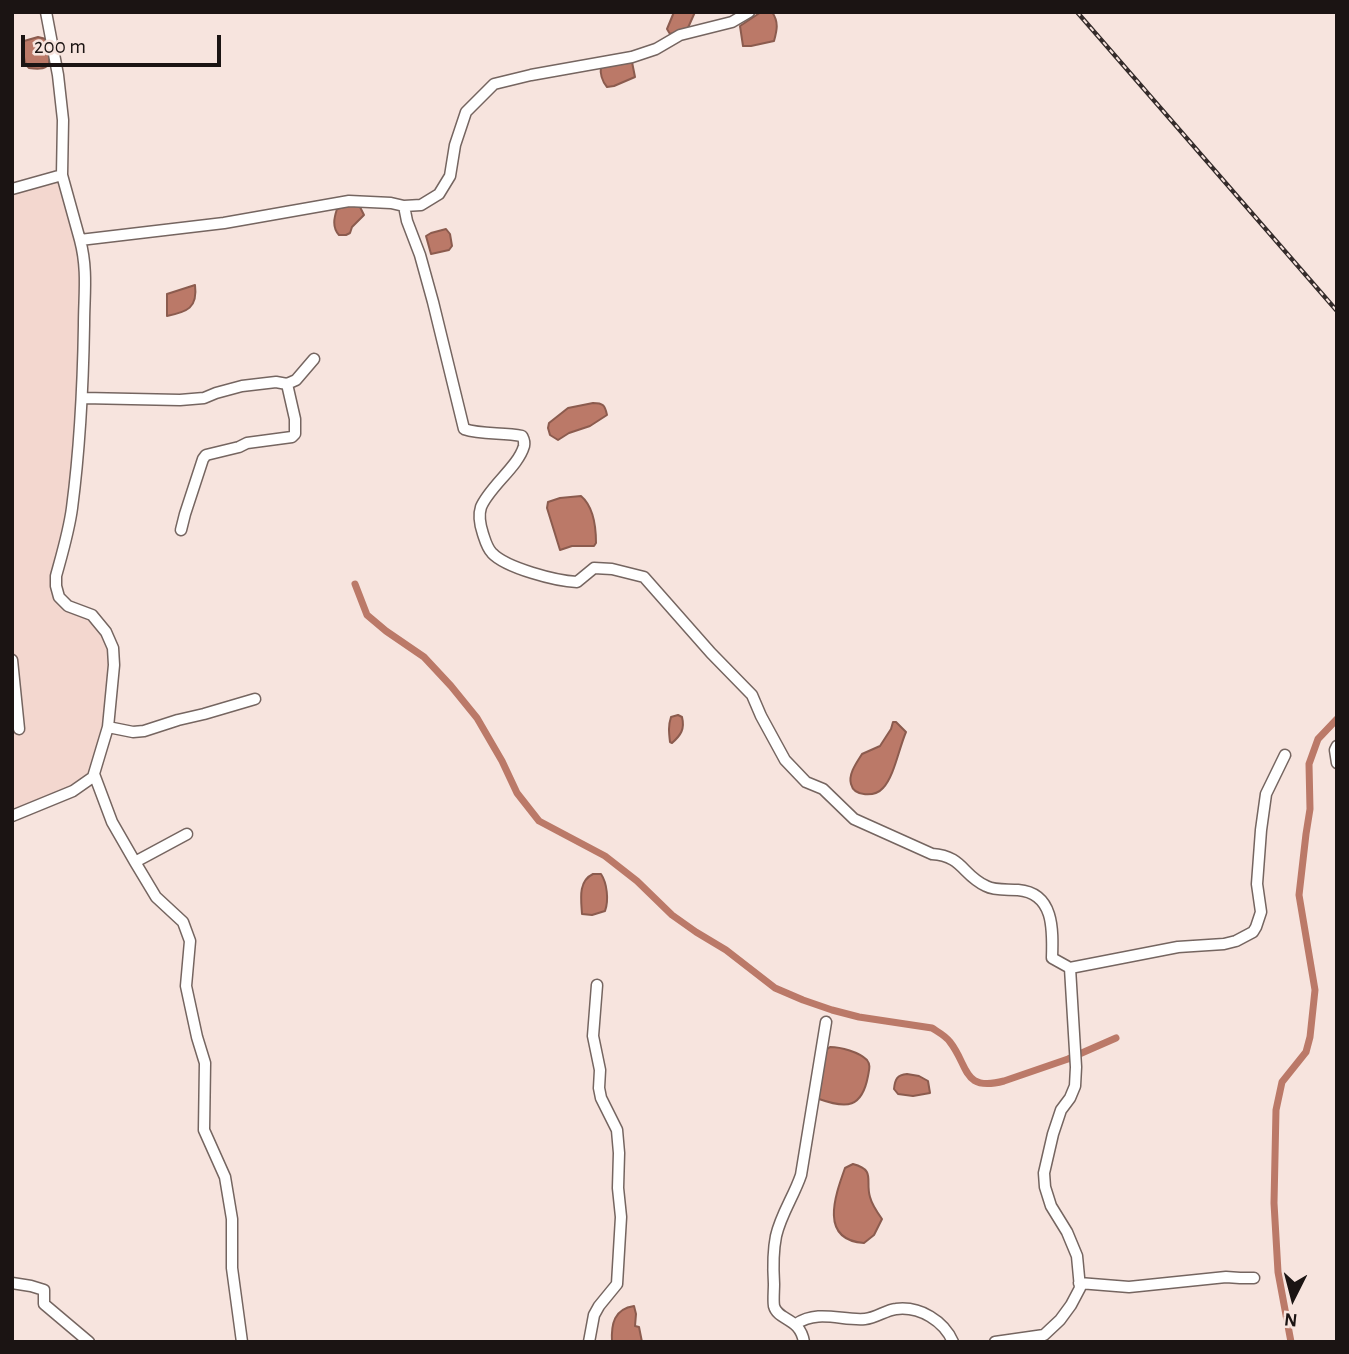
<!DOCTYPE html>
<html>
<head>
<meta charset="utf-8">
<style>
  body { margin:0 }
  #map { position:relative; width:1349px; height:1354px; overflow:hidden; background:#f7e4de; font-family:"Alegreya Sans",sans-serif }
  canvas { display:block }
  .frame { position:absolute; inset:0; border:14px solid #1b1413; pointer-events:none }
  .north { position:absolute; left:1258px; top:1263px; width:70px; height:70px; -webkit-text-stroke:5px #f7e4de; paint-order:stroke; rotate:186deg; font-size:19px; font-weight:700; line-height:28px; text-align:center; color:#1b1413 }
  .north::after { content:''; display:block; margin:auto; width:24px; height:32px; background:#1b1413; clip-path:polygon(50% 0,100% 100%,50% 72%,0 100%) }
  .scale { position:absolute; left:21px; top:35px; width:200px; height:32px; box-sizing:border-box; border:4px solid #1b1413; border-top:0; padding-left:9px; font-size:21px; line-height:24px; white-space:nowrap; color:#1b1413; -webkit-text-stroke:5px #f7e4de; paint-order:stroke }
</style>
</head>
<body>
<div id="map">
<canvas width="1349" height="1354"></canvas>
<div class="frame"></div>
<div class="north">N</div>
<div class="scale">200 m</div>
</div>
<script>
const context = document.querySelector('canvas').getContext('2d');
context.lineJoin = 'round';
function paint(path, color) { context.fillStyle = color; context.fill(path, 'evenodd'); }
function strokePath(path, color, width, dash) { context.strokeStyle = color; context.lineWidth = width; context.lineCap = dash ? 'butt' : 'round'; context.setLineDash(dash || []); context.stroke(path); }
paint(new Path2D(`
  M62,181L81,254V384L59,597L91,615L113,648L108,724L92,776L73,791L12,814V192Z`), '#f3d7cf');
const water = new Path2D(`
  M674,12H695L687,30L670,34L667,29Z
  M761,12H772C779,22 777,30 774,41L751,46H743L740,26Z
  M38,37L46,39L48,43L50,52L49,64C44,70 36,69 29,68C22,62 24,50 24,41Z
  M632,62L635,77L614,86L607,87C602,81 600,73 601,66Z
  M359,205L364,215L352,227L350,233L346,235H339C332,227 334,218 337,209L347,206Z
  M446,229L450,234L452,246L449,250L431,254L426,236L431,233Z
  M195,285C198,308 187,312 167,316V294Z
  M593,403C603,403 605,405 607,415L590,426L569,433L558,440L550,435L548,428L549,423L568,408Z
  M581,496C594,507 596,526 596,543L594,546H572L560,550L547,508L548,502L560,498Z
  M678,715L682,717C685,729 681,735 672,743L670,742C669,733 668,726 671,717Z
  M893,722H896L906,732C899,748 894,777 883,788C875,797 854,797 851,784C848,774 857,762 862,754L880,746L891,729Z
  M593,874H601C607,883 609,900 605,911L592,915L582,914C581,899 578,881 593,874Z
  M830,1047C841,1047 859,1052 867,1060C871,1065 869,1070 868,1076C862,1108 847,1109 819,1099L817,1095L826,1050Z
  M907,1074L919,1076L928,1081L930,1093L913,1096L898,1094L894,1089C895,1079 897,1075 907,1074Z
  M853,1164C876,1170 865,1180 870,1197C872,1205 877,1212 882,1219L874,1235L864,1243C819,1240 835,1196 845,1168Z
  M634,1306L636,1314L635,1326L639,1327L642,1342H612C611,1324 614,1309 634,1306Z`);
paint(water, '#bb7968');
strokePath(water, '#8b5b4e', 2);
strokePath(new Path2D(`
  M355,584L367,615L386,631L424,657L451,686L477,718L502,761L517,793L539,821L605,856L637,881L672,915L696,932L726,950L775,988L803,1000L832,1010L859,1017L932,1028C938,1032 946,1036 950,1042C969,1066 962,1092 1004,1081L1068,1059L1116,1038
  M1291,1342L1278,1272L1274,1203L1276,1110L1282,1082L1306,1052L1310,1037L1315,990L1299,895L1306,834L1310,809L1309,764L1318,739L1337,719`), '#bb7968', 7);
const minor = new Path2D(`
  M46,12L58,75L63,120L62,175L80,240
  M12,189L62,175
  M404,206L407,221L420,255L433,302L464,429C482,435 503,432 522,436C524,440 525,441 524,446C518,467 490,486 481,507C478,516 480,525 483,534C485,540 487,548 492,553C506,568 556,581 577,582L594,568L612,569L644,577L711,653L752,695L761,716L785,760L806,782L823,789L854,819L932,854C963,856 962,875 986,886C995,891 1008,889 1018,890C1054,893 1053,929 1052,958L1070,968L1178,947L1224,944L1236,941L1253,932L1256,927L1261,912L1257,884L1261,830L1266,794L1285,755
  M83,398L180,400L204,398L216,393L242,386L276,382L287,384L296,380L314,359
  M181,530L185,514L203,459L206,455L239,447L247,443L292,437L295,434V419L287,384
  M12,660L19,729
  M108,727L133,732L144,731L178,720L204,714L255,699
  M1337,746L1335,750L1337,763
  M94,774L112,822L135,862L156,897L183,922L190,941L186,986L197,1037L205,1063L204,1130L225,1177L232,1219V1268L242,1342
  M12,816L73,791L93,777L108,727L114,665L113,648L106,632L92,615L68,606L59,597L56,586V576C62,554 69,531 72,508C80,447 83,386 84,325C84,295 88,270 80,240L224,223L349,201L391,203L404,206L421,205L439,194L450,176L455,145L466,112L494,84L531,75L632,57L656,49L680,35L732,22L749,12
  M135,862L187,834
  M12,1283L31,1286L44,1290V1304L89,1342
  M1079,1283L1129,1287L1226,1277L1240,1278H1254
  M796,1324C818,1309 842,1321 865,1319C876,1318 886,1310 896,1309C920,1306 944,1321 953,1342
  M589,1342L594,1315L599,1306L617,1284L621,1217L618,1188L619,1153L617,1130L601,1098L599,1088L600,1070L593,1036L597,985
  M804,1342C800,1317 778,1321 774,1306C773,1300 774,1291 774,1284C773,1268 773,1251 776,1236C781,1214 794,1196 801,1175L826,1022
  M995,1342L1044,1335L1060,1320L1071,1305L1080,1288L1077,1256L1067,1232L1051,1206L1045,1187L1044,1173L1053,1134L1061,1110L1070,1098L1075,1086L1076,1067L1070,968`);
strokePath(minor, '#756560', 13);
strokePath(minor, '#fff', 10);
const rail = new Path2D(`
  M1077,12L1337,311`);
strokePath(rail, '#352c2b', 4.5);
strokePath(rail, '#f7e4de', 2, [5]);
</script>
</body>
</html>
